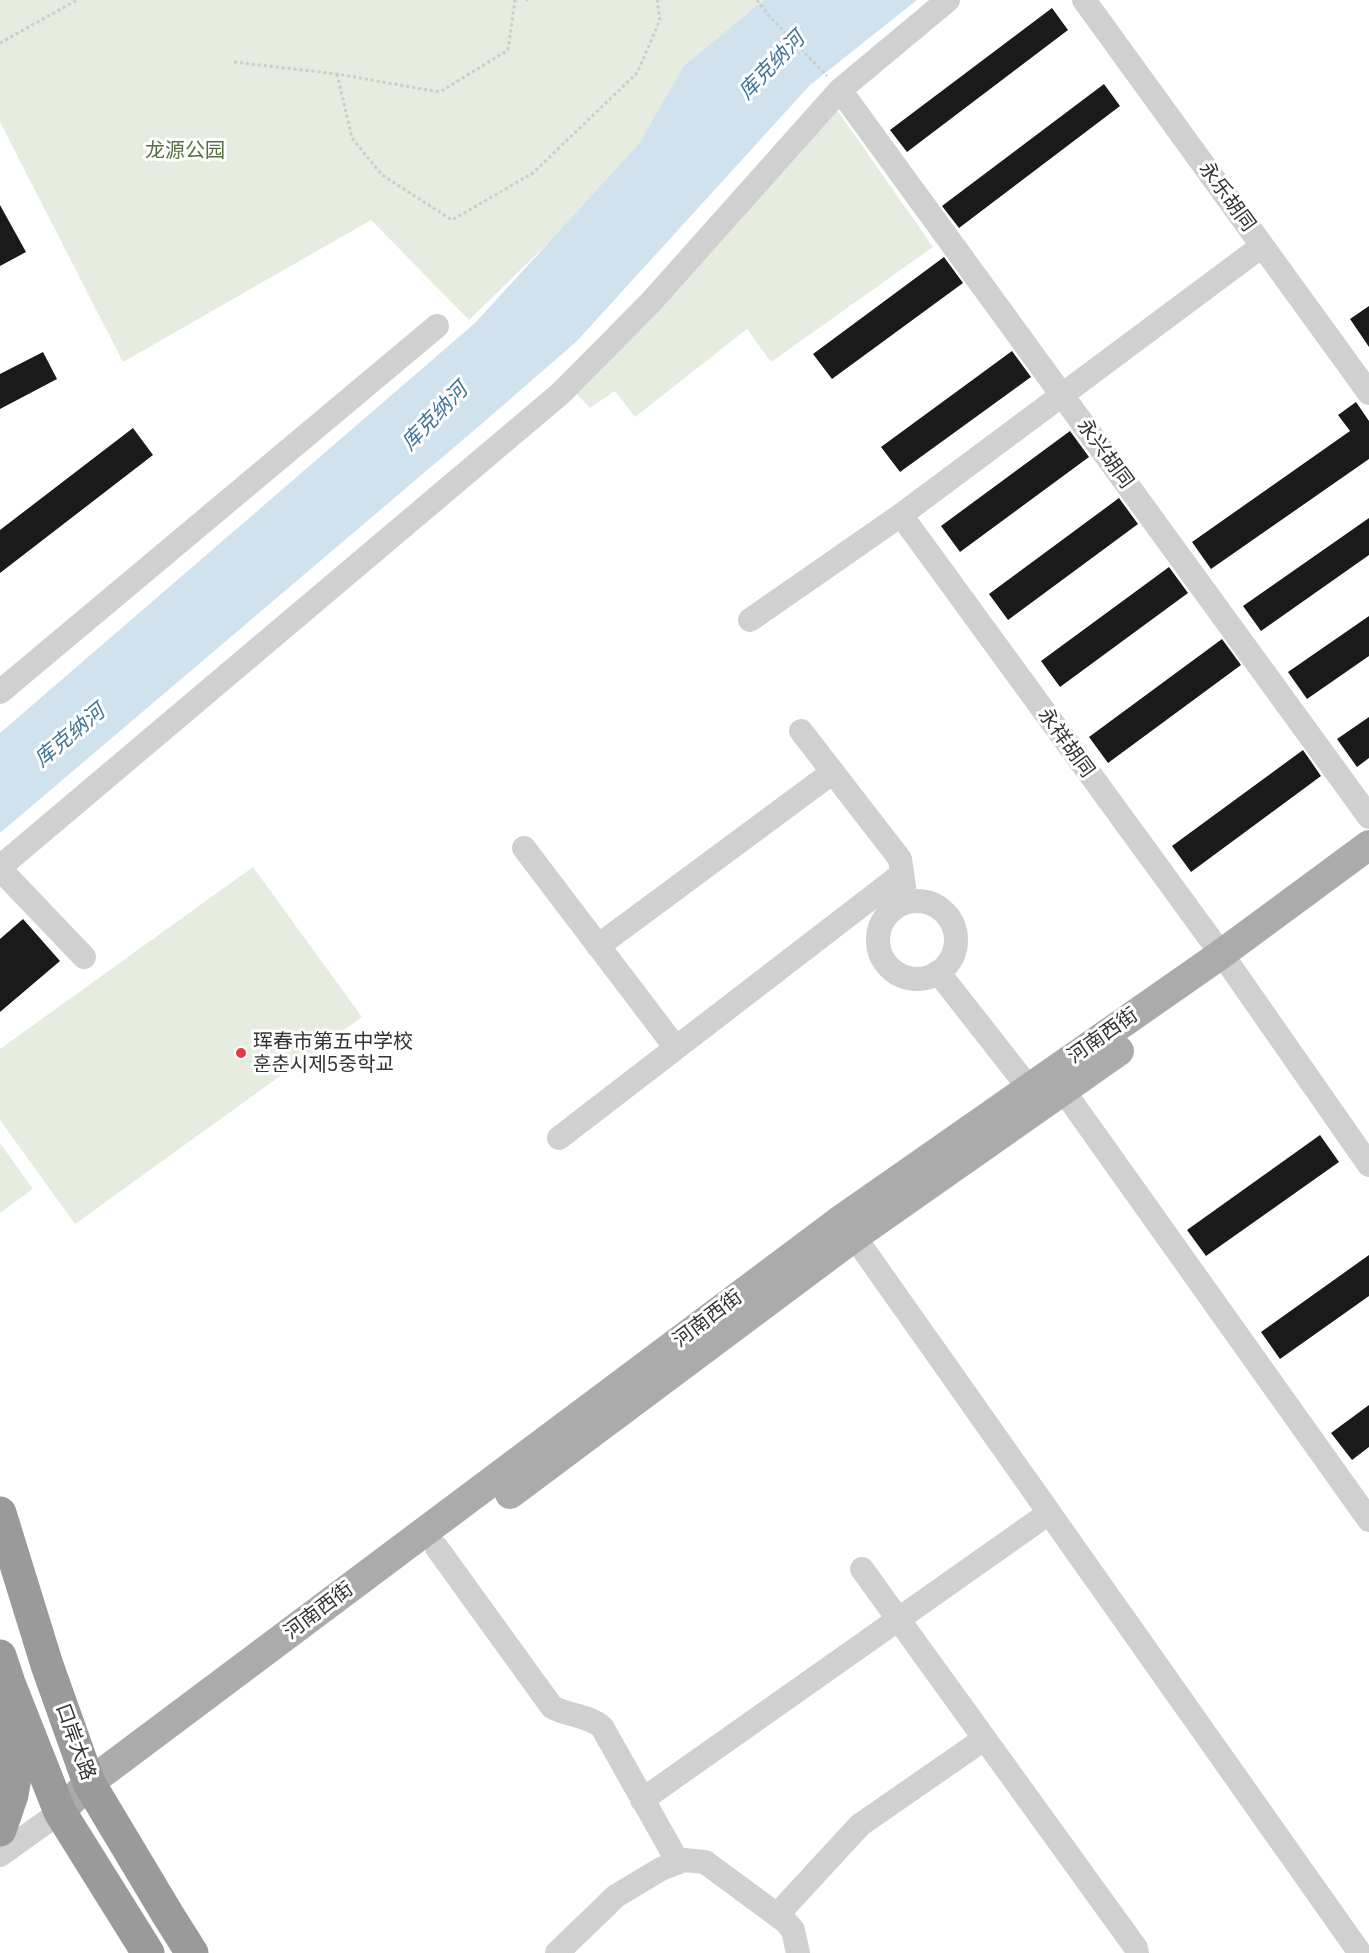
<!DOCTYPE html>
<html>
<head>
<meta charset="utf-8">
<style>
  body { margin:0 }
  canvas { display:block; background:#fff }
</style>
</head>
<body>
<canvas width="1369" height="1953"></canvas>
<script>
const context = document.querySelector('canvas').getContext('2d');
context.lineJoin = 'round';
function paint(path, color) { context.fillStyle = color; context.fill(path, 'evenodd'); }
function strokePath(path, color, width, dash) { context.strokeStyle = color; context.lineWidth = width; context.lineCap = dash ? 'butt' : 'round'; context.setLineDash(dash || []); context.stroke(path); }
function label(font, color, halo, rows, align = 'center') {
  context.font = font + ' "IBM Plex Sans","Noto Sans SC","Noto Sans KR",sans-serif'; context.lineWidth = 6; context.setLineDash([]); context.textBaseline = 'middle'; context.strokeStyle = halo; context.fillStyle = color; for (const [text, x, y, turn = 0] of rows) {
    context.save(); context.translate(x, y); context.rotate((+turn || 0) * Math.PI / 180); context.textAlign = isNaN(turn) ? turn : align; if (halo) context.strokeText(text, 0, 0); context.fillText(text, 0, 0); context.restore();
  }
}
paint(new Path2D(`
  M0,0H798L469,320L371,220L123,362L0,122Z
  M835,107L933,247L771,362L747,329L635,417L615,391L590,408L575,392Z
  M253,867L362,1017L75,1224L0,1120V1049Z
  M0,1143L33,1189L0,1213Z`), '#e6ecdf');
paint(new Path2D(`
  M764,0H917L810,85L577,341L485,421L0,833V733L475,323L639,144L684,66Z`), '#cfe2ee');
paint(new Path2D(`
  M1052,8L1068,30L907,152L890,130Z
  M1104,84L1120,106L959,228L942,206Z
  M0,205L26,252L0,266Z
  M944,257L963,283L832,379L813,354Z
  M1369,306V347L1350,319Z
  M1012,351L1031,377L900,472L881,447Z
  M43,352L57,379L0,409V374Z
  M1356,402L1369,421V459L1211,569L1192,542L1350,431L1338,415Z
  M133,428L153,455L0,573V530Z
  M1070,431L1089,457L960,552L941,526Z
  M1119,498L1138,524L1008,620L989,594Z
  M1369,518V555L1261,631L1243,606Z
  M1169,567L1188,593L1060,687L1041,661Z
  M1369,616V656L1307,699L1288,672Z
  M1222,639L1241,665L1108,763L1089,737Z
  M1369,717V758L1357,767L1337,739Z
  M1303,750L1321,776L1191,872L1172,846Z
  M23,919L60,961L0,1012V939Z
  M1320,1135L1339,1162L1206,1256L1187,1230Z
  M1369,1255V1296L1280,1359L1261,1332Z
  M1369,1405V1447L1352,1460L1331,1433Z`), '#1a1a1a');
strokePath(new Path2D(`
  M526,0H528
  M757,0L772,19L827,76
  M0,43L77,0
  M234,62L337,74L440,92L508,50L515,0
  M337,74L352,138L382,175L452,220L533,173L637,73L660,20L657,0`), '#cdcdcd', 3, [3, 3]);
strokePath(new Path2D(`
  M1084,0L1369,393
  M840,90L1369,817
  M901,515L1233,970L1369,1165
  M750,620L901,515L1262,246
  M0,692L437,326
  M801,731L900,859L904,887
  M524,848L676,1048
  M0,867L561,393L651,302L840,90L948,0
  M0,869L84,957
  M878 940a39 39 0 1 1 78 0a39 39 0 1 1-78 0Z
  M598,946L833,772
  M938,972L1029,1088
  M1063,1090L1369,1520
  M559,1138L902,874
  M844,1222L1360,1953
  M437,1548L552,1707C568,1716 588,1715 602,1727L678,1862
  M862,1569L1136,1948L1137,1953
  M642,1800L1049,1513
  M0,1855L60,1812
  M777,1915L860,1825L984,1739
  M557,1953L616,1896L661,1869L684,1860L705,1862L785,1921L793,1930L798,1953`), '#d0d0d0', 24);
strokePath(new Path2D(`
  M510,1494L854,1237L1119,1051
  M60,1812L89,1783L842,1219L1220,955L1369,845`), '#ababab', 30);
strokePath(new Path2D(`
  M0,1513L47,1665L89,1783L168,1915L192,1953
  M0,1656L9,1683L60,1812L148,1953
  M0,1830L12,1795L15,1777L11,1715`), '#9a9a9a', 33);
for (const [x, y, r, color] of [
  [241,1053,6,"#e63946"]
]) { const dot = new Path2D(); dot.arc(x, y, r, 0, 2 * Math.PI); context.fillStyle = color; context.fill(dot); strokePath(dot, '#fff', 2); }
label('20px', '#56703f', '#fff', [
  ["龙源公园",185,151]
]);
label('20px', '#333', '#fff', [
  ["永乐胡同",1227,197,54],
  ["永兴胡同",1105,454,54],
  ["永祥胡同",1066,743,54],
  ["河南西街",1103,1036,-35],
  ["河南西街",708,1319,-37],
  ["河南西街",319,1611,-37],
  ["口岸大路",75,1742,70]
]);
label('20px', '#333', '#fff', [
  ["珲春市第五中学校",253,1042],
  ["훈춘시제5중학교",253,1065]
], 'left');
label('italic 21px', '#3f7597', '#fff', [
  ["库克纳河",772,66,-46],
  ["库克纳河",435,417,-46],
  ["库克纳河",70,736,-40]
]);
</script>
</body>
</html>
